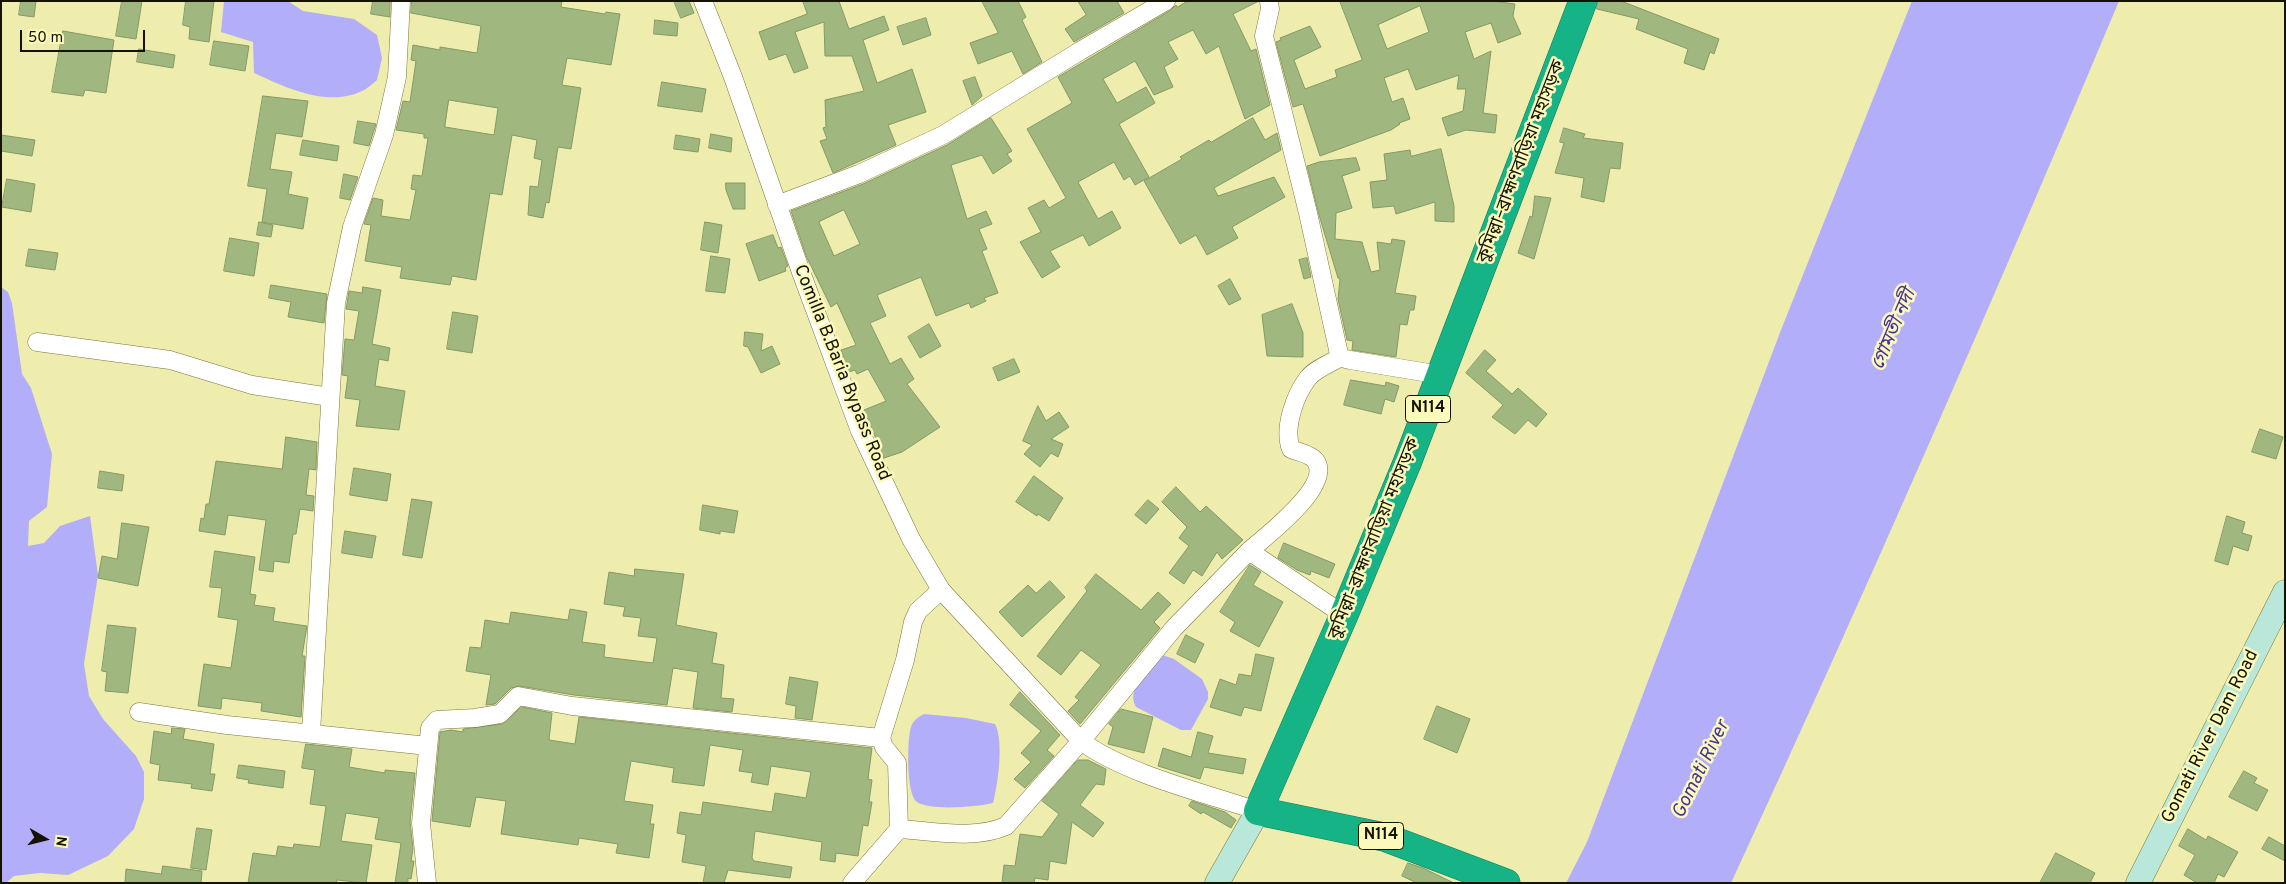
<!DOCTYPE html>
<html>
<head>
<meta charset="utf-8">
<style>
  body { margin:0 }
  #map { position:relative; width:2286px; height:884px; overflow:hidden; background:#eeedae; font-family:Overpass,sans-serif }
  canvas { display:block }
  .frame { position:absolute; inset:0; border:2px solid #151300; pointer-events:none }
  .north { position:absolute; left:20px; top:814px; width:50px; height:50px; -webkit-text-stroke:4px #fcfabb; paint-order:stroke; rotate:98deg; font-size:14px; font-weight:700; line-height:20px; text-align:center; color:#151300 }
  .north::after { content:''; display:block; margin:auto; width:18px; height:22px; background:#151300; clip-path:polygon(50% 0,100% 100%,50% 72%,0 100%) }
  .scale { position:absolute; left:20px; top:30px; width:125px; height:22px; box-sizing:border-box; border:2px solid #151300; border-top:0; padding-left:6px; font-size:15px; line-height:18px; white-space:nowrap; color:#151300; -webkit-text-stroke:4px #fcfabb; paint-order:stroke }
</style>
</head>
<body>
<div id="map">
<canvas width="2286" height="884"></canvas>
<div class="frame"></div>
<div class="north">N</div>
<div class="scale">50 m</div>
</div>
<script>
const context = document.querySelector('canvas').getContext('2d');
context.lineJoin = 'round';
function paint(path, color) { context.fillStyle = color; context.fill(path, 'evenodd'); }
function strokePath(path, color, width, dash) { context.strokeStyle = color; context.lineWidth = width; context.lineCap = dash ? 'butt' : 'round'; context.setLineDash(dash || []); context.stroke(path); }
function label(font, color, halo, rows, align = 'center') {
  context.font = font + ' Overpass,"Noto Sans Bengali",sans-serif'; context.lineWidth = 5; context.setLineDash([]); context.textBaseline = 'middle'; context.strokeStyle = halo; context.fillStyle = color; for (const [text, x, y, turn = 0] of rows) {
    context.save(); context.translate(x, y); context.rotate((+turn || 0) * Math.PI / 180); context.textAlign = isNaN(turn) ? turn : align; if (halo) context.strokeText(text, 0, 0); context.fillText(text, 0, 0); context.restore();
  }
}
paint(new Path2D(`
  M224,1H288L303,11L354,19L377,35L382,58L377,80C372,84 367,89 362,91C327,108 285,87 254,73L253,42L221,32Z
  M1912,1H2119C1995,297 1866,591 1731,883H1566L1587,842L1781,330Z
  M1,287L8,292L12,303L22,374L31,388L52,454L47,507L29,521L28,546L44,543L60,526L90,516L98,575L84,664L89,696L103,719L136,756L144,772V799L134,829L108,856L68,875L40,873L14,876L6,883H1Z
  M1162,655L1174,659L1202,679L1208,692V699L1191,730H1181L1136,707C1125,689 1151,668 1162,655Z
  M924,714L966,718L995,724C1004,741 998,784 993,803C976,807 931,811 917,802C906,795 907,739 911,727C913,720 919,717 924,714Z`), '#b3aefa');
const building = new Path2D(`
  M21,1H36L34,17L19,15Z
  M122,1H142L136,39L116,36Z
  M186,1H214L209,42L189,39L190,27L183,25Z
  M373,1H390V17L371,14Z
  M412,1H562L561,7L605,14L606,12L620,14L611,65L567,58L562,85L581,88L571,149L558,147L549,203L546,202L543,218L528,215L530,186L538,187L542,160L534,158L537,140L512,135L502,195L490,193L476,280L452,276L450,285L400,278L402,267L365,261L371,225L364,224L373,198L383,200L381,216L410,220L416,190L411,189L413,175L422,176L428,138H424V134L396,130L403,101L410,102L416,61L411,60L413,45L440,50V47L477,53L481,26L411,13ZM449,100L498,108L494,135L445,127Z
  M674,1H689L694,13L681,18Z
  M803,1H839L849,29L884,16L889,30L863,40L877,83L912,69L926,112L888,125L896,145L833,173L820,141L827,139L823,128L826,127L825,100L864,91L852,56H825L824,22L795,32L808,68L794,73L786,54L769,60L759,32L807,14Z
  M982,1H1018L1026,17L1022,20L1042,62L1023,74L1012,51L978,64L970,43L998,33Z
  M1078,1H1117L1124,13L1074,42L1065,29L1086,15Z
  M1188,1H1259L1233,14L1251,51L1256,49L1270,105L1245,119L1219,46L1206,54L1193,30L1168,42L1178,59L1164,67L1173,87L1154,95L1135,61L1103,79L1117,103L1146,87L1155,103L1119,124L1149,177L1135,185L1130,176L1124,180L1114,162L1078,182L1098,219L1112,211L1121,228L1089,246L1083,235L1050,251L1060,267L1042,278L1020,242L1041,232L1028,208L1044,200L1049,208L1066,198L1027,129L1072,103L1058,77L1171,10L1176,5L1177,7Z
  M1340,1H1493L1515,4L1513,16L1521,34L1498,43L1491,23L1465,32L1474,59L1491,51L1483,113L1497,115L1495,133L1466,130L1448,136L1442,118L1463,111L1466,89H1457L1459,75L1416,90L1408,69L1384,78L1392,102L1403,98L1410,119L1399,123L1400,124L1391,130L1320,156L1303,104L1293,107L1276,42L1281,40L1280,38L1310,26L1321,47L1294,60L1305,89L1337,77L1335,70L1362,60ZM1420,6L1429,32L1387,49L1378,25Z
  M1598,1H1621L1719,39L1714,54L1710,52L1704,70L1684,63L1688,49L1636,29L1639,19L1597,9Z
  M926,18L931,35L903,45L897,27Z
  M655,20L678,23L677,36L654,34Z
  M63,31L114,40L106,93L85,90L83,96L52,92Z
  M214,41L249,46L245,71L210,65Z
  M139,49L175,55L173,68L137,62Z
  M975,77L982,96L972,105L963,81Z
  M662,82L706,89L702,112L658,106Z
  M263,96L308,101L302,137L276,133L270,169L292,172L288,194L308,198L303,229L262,222L267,189L248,186Z
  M991,118L1012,151L1007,154L1012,161L993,174L982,155L951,165L967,219L986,211L992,224L979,229L987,249L982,251L998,293L984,298L986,301L971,308L969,303L936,316L921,277L877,295L886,316L870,323L890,364L901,358L914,379L907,384L940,427L902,452L884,458L864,410L886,401L868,369L857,374L855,370L849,372L841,350L856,345L837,303L831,307L807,258L791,211L863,184L947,145ZM844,210L860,244L834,256L819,222Z
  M1253,118L1265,140L1277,133L1281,150L1214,188L1218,196L1274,177L1285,197L1232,227L1238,238L1207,255L1196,235L1180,244L1144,181L1182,159L1180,157L1209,140L1211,142Z
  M358,121L376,124L369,146L354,143Z
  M1564,128L1585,134L1583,138L1623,143L1620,169L1610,168L1604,202L1581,197L1584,178L1555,173L1564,143L1560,142Z
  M711,134L732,138L731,152L709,148Z
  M1,135L35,140L32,156L1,151Z
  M676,135L700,139L698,152L674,149Z
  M303,140L339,146L337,161L300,155Z
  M1441,149L1454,206V222L1435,221V202L1396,214L1394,206L1373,208L1370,182L1387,180L1384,154L1410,150L1411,156Z
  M1356,158L1360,170L1342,176L1352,208L1336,213L1335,239L1362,242L1371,272L1380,270L1377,242L1391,244L1392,239L1405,241L1395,293L1416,296L1414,310H1410L1407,325L1400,324L1396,357L1352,350L1353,341L1347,340L1338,299L1340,279L1338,278L1319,215L1307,166L1319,162Z
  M344,174L358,177L350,200L340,198Z
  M7,179L35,184L31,212L2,207Z
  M726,183H745V209H733L726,190Z
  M1535,196L1551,198L1534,259L1518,253L1530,216L1532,217Z
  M259,222L273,225L271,237L257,235Z
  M705,222L722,225L718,253L701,250Z
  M773,235L778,248L781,247L788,266L785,268L786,271L759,281L746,244Z
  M230,238L259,243L254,276L224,271Z
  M29,249L58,253L55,270L26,266Z
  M711,256L730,259L725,293L706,291Z
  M1307,258L1311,277L1304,279L1299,260Z
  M1230,279L1241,299L1229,305L1218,286Z
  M271,285L327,294L324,323L288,317L291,302L269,298Z
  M363,287L381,290L372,344L390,348L388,361L379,359L375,386L405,391L399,430L356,426L360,400L345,398L348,376L342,375L345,339L354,340L359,311L346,309L347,304L349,291L362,293Z
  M1292,304L1303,333V357L1267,356L1262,315Z
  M453,312L478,316L472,353L447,349Z
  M929,324L941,346L920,358L908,337Z
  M745,332L763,334L761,351L772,346L780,364L761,373L748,347L744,346Z
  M1485,350L1496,360L1486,371L1512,394L1518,388L1547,414L1536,427L1528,420L1515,434L1492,417L1503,405L1466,373Z
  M1014,359L1020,372L998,381L993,368Z
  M1351,380L1385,386L1386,382L1399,386L1394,402L1385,399L1381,414L1344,405Z
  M1038,406L1046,421L1059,412L1069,427L1051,439L1063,444L1058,457L1051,453L1040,467L1024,454L1032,445L1023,441Z
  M2260,429L2283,437L2276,459L2252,452Z
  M286,437L317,442L316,470L309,469L306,495L314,496L313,511L300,509L296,534H293L289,563L274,561L273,572L259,570L266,520L228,515L225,535L199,531L201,518L204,519L206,504H209L216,461L282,469Z
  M354,468L391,474L387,501L350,495Z
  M100,471L124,475L122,491L98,488Z
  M1034,476L1063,498L1049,521L1038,514L1037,516L1016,502Z
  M1176,487L1200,512L1206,506L1243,540L1222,559L1217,552L1202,576L1193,570L1184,584L1169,573L1189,546L1179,538L1187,527L1162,502Z
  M412,499L432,502L422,558L403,555Z
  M1148,500L1159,509L1146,524L1135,515Z
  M703,505L738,511L734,533L720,531V534L700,530Z
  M2227,516L2245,522L2242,533L2252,536L2248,551L2233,546L2228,565L2215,561Z
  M122,523L149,527L138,586L98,578L102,556L117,559Z
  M345,531L376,536L372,558L342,553Z
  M1284,543L1335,564L1329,578L1311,571L1310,575L1297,570L1278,558Z
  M215,551L255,557L250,594L256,595L254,605L275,608L273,621L307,626L302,656H305L301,717L261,711L262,703L222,698L221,709L198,706L204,664L231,668L238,620L218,617L222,588L210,587Z
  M1250,565L1261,572L1253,585L1283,602L1259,647L1230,631L1235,622L1220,612Z
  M635,569L684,574L676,625L717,633L712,663L724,665L721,698L734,699L732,712L693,708L698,672L673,668L667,705L574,695L519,686L511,688L495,704L486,705L491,675L466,671L470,647L481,648L485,620L509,624L511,612L568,620L570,609L587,612L582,642L605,645L604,657L653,663L657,638L638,636L641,618L623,616L625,607L604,604L609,572L634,576Z
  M1096,574L1141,610L1158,592L1171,604L1154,622L1160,628L1080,724L1068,711L1079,700L1075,697L1101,665L1081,650L1061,675L1037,656L1087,591L1085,588Z
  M1050,581L1065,597L1022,637L999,612L1028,585L1036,593Z
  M108,625L136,628L128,693L105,691L107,672L102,671Z
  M1186,635L1204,644L1195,663L1177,654Z
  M1256,654L1274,658L1261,711L1244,707L1241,716L1210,707L1220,679L1236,685L1239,674L1251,676Z
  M790,677L818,682L812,720L795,718L796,706L786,704Z
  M1020,692L1060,735L1047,750L1054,756L1025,788L1014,779L1031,762L1021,753L1041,731L1010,705Z
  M1437,706L1470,719L1457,753L1424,739Z
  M522,707L552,713L549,740L575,744L579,717L872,748L868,779L872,780L869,802H872L868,826L863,825L858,856L836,853L835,862L820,860L822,842L755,831L752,858L754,861L792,867L790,878L728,870L724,883H703L706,866L682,862L686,835L677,833L680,812L701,815L703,802L772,812L775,793L806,798L811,772L771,766L768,785L751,782L753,773L739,771L743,750L710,745L704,786L672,782L674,768L631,761L624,801L653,805L650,824H654L649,858L616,853L618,844L579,838L578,845L501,834L506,801L476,797L470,827L432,821L440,732L451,730L463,732V729L502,724Z
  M1121,709L1153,717L1144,753L1108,744L1113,727L1109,724Z
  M172,728L185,729L183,739L214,744L210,774H215L212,791L191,788L192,784L158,780L160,765L150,763L154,731L171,734Z
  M1198,732L1213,736L1208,753L1246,759L1243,774L1204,767L1200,779L1158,766L1163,748L1191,757Z
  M306,744L352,749L349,767L385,773V770L415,773L410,822L413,849L411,861H414L411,879L408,878V883H395L401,843L375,839L379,818L346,813L341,841L372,845L366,883L337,880L336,883H248L253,853L276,856L278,846L293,848L294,844L320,847L326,806L310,804L315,770L302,768Z
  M1078,760H1088L1106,769L1104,785L1096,784L1080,805L1104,823L1093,837L1072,822L1066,864L1050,861L1048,880L1035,878L1034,883H1002L1004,865L1015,866L1020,834L1042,837L1059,814L1042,801Z
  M239,765L285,771L283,788L248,783L249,780L237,778Z
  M2244,771L2257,778L2254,783L2268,790L2257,811L2229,797Z
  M1192,801L1225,812L1236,820L1231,828L1203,812L1201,814L1189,806Z
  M197,828L212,830L206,870L191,868Z
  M2188,829L2206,840L2208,836L2238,852L2224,877L2218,874L2214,883H2197L2184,875L2195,855L2179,846Z
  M2269,837L2285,846V861L2262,849Z
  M2056,853L2095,873L2090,883H2040Z
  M1408,863L1423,868L1454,883H1417L1402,876Z
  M163,866L202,871L201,883H125L126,869L161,874Z`);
paint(building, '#a1b780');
strokePath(building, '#849a64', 1);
const street = new Path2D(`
  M703,1L733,77L801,272L860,431L911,539L941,590L1081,741C1125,774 1205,793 1258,811
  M1269,1L1270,9L1264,36L1308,213L1339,354L1342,358L1350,360L1441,375
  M777,205L859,174L943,135L1080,51L1166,1
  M37,342L170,360L252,385L330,397
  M1249,551C1266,536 1334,485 1315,460C1310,454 1298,452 1291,449C1283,428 1295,395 1308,378C1315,369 1331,363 1341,357
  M139,712L227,725L428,746
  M311,733L336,303L352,227L384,135L397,77L401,1
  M881,738L884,747L897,763L899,829
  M427,883L421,823L430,728L437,720L475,718L500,714L518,696L572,706L881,738L905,660L913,622L918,611L941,590
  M852,883L899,829C933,831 974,840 1006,826L1081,741L1174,628L1249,551L1344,615`);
const secondary = new Path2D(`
  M1217,883L1258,811
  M2138,883L2285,592`);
const highway = new Path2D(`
  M1506,883L1384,837L1258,811L1344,615L1407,463L1583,1`);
strokePath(street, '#7a773d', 19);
strokePath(secondary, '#7a773d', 25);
strokePath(highway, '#157b57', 29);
strokePath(street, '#fff', 18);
strokePath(secondary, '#b9e8db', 24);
strokePath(highway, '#15b386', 28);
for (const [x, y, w] of [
  [1428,409,45],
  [1381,836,45]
]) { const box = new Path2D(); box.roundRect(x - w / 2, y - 13.5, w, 27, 4); context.fillStyle = '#fcfabb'; context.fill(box); strokePath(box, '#151300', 1); }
label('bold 16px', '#151300', null, [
  ["N114",1428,409],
  ["N114",1381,836]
]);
label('18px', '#151300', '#fcfabb', [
  ["কুমিল্লা–ব্রাহ্মণবাড়িয়া মহাসড়ক",1522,162,-69],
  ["Comilla B.Baria Bypass Road",841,373,68],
  ["কুমিল্লা–ব্রাহ্মণবাড়িয়া মহাসড়ক",1375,539,-68],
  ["Gomati River Dam Road",2211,737,-63]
]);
label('italic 19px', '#47319a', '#fcfabb', [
  ["গোমতী নদী",1895,330,-67],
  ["Gomati River",1702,770,-64]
]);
</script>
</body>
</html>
